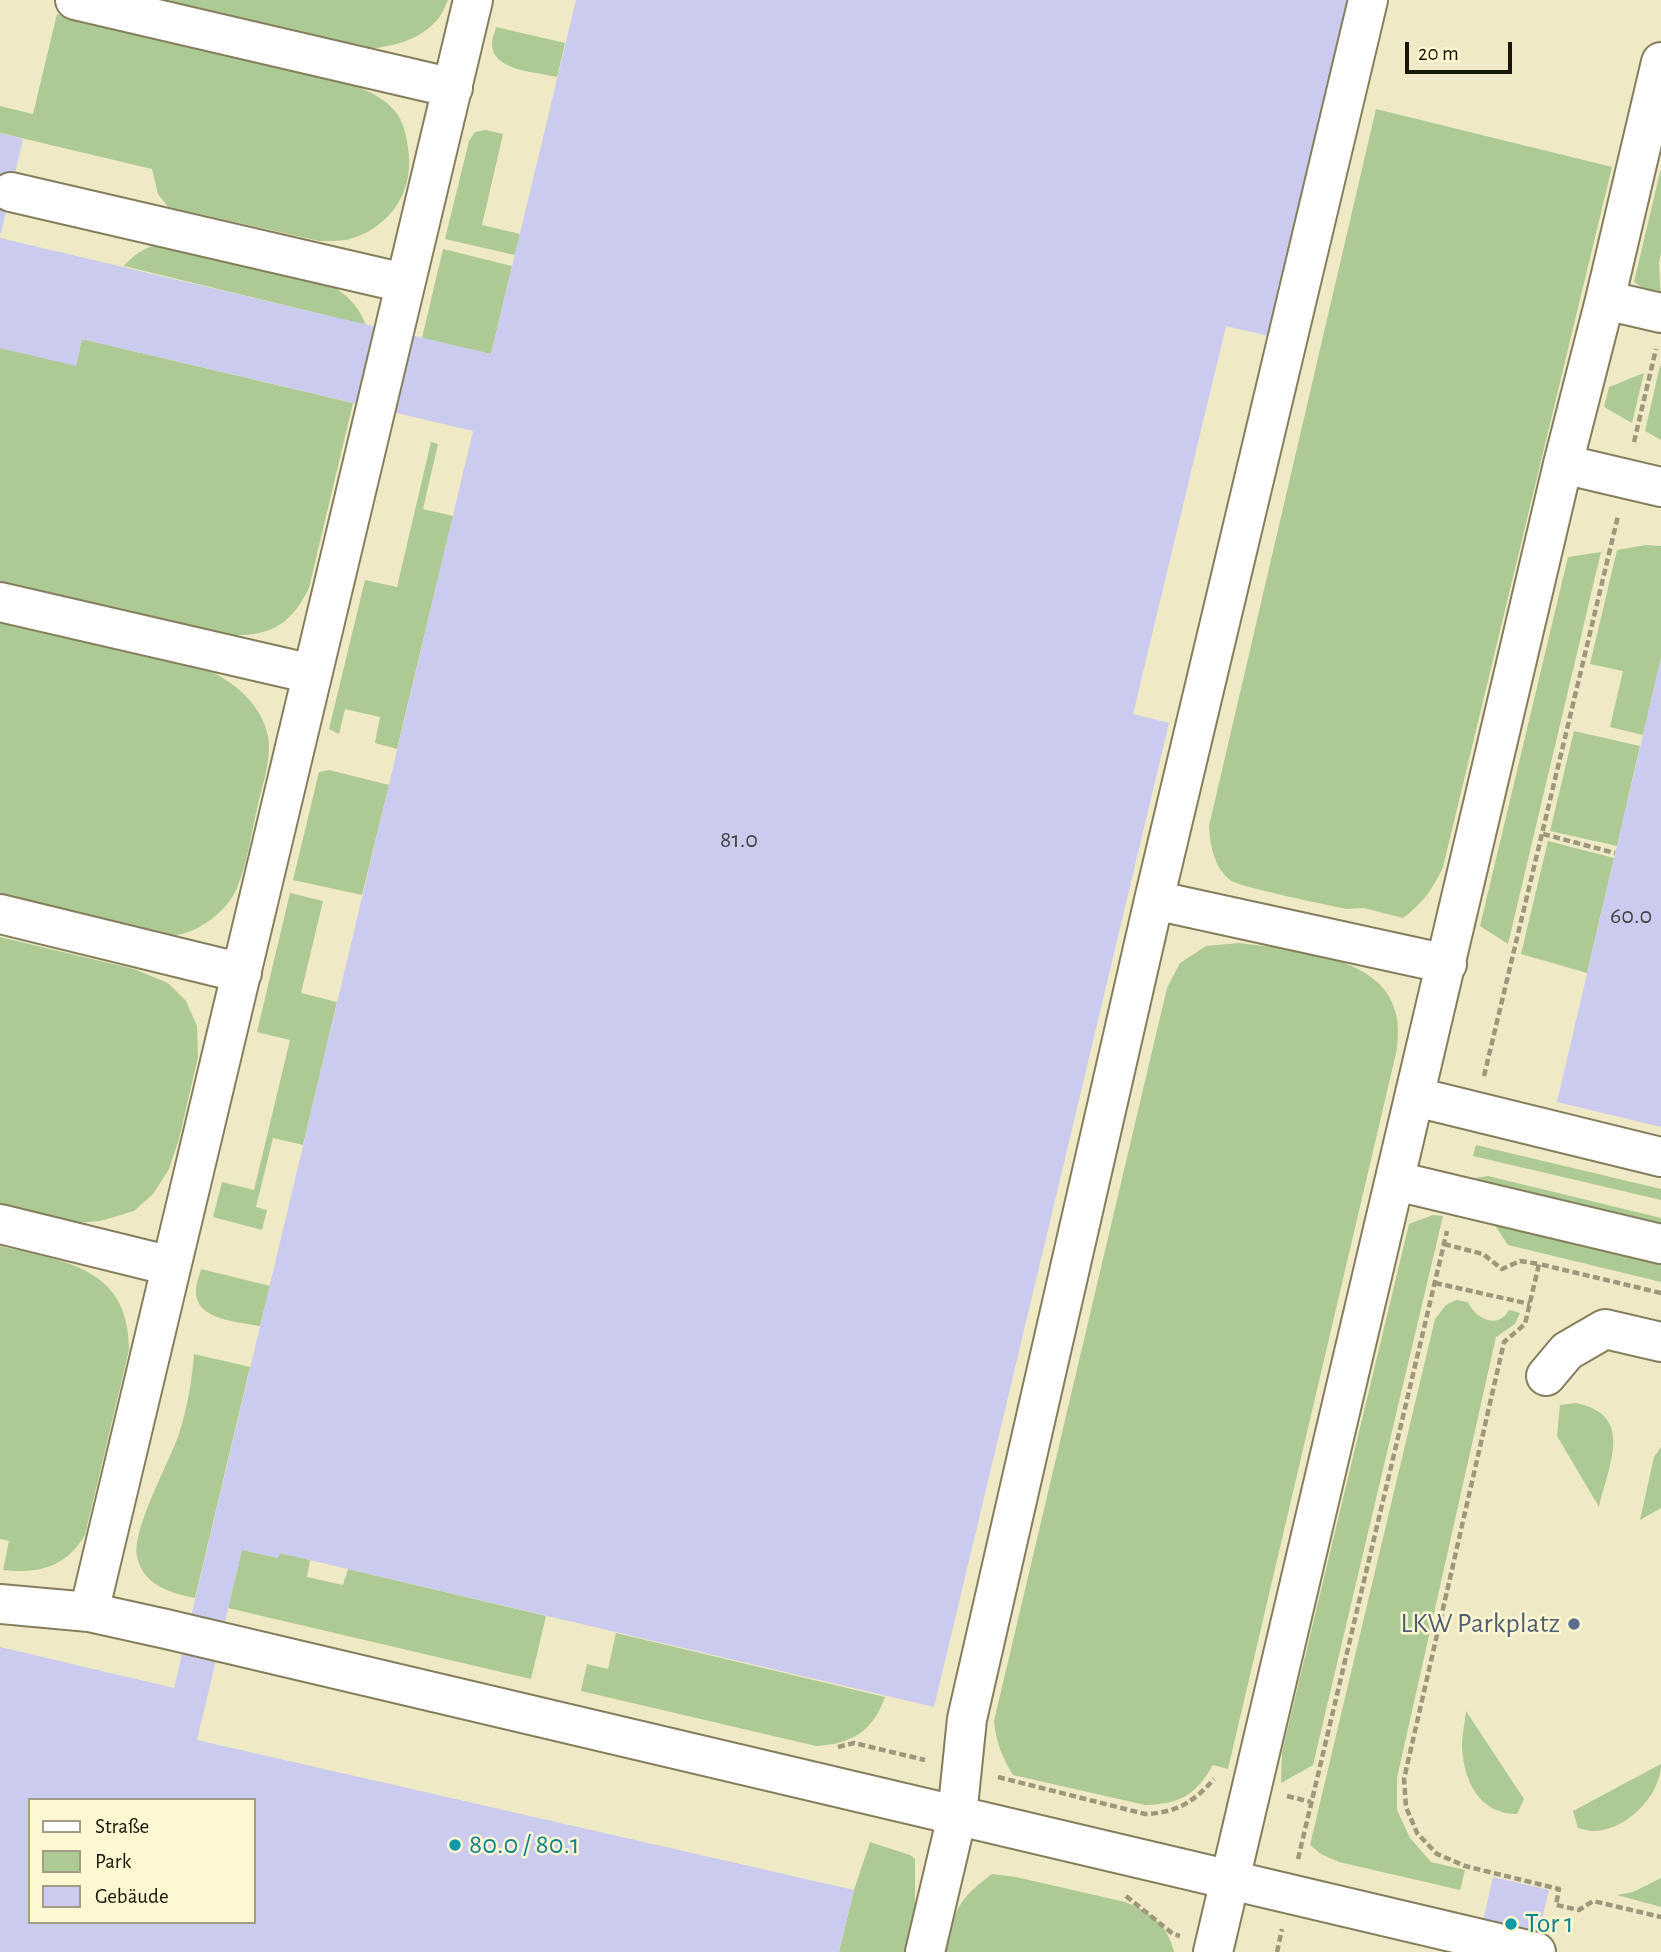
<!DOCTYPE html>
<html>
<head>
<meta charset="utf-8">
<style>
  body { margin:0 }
  #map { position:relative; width:1661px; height:1952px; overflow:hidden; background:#f0e9c5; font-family:"Alegreya Sans",sans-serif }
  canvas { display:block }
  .legend { position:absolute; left:28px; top:1798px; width:228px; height:126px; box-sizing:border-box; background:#fdf7d2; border:2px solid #a19d82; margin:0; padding:9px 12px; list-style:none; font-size:21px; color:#181609 }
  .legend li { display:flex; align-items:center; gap:14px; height:35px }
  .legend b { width:35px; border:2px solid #a19d82 }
  .scale { position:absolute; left:1405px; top:42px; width:107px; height:32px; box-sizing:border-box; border:4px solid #181609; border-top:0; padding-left:9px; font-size:21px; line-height:24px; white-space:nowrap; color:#181609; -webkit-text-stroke:5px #fdf7d2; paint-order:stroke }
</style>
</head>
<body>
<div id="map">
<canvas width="1661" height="1952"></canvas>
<ul class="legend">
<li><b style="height:9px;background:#fff"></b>Straße</li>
<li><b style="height:19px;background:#adca94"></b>Park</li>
<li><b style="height:19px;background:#cacbee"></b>Gebäude</li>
</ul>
<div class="scale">20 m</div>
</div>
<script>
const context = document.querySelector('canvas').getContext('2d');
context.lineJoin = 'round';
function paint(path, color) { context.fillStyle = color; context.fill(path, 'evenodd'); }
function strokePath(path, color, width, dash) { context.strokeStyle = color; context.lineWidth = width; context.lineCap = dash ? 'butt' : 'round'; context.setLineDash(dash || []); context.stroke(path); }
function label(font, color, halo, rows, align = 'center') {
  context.font = font + ' "Alegreya Sans",sans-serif'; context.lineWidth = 5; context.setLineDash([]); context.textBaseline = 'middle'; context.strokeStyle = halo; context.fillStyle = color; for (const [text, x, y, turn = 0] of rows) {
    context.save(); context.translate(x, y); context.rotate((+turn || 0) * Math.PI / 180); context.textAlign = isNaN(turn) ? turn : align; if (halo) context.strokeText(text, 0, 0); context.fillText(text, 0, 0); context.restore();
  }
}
paint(new Path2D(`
  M157,0H448C445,6 442,15 437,20C419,41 391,47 365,49Z
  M57,14L354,85C370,92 387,99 398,115C405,126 408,143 409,157C412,197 385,231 346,240C338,241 328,241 319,241L168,207L158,194L152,169L0,133V106L33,114Z
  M496,27L565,43L557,77C537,72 491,71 492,43C492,38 495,32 496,27Z
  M1376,109L1612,167L1443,867C1433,889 1423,903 1403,918L1364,908L1346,909C1329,905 1238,887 1230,880C1214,867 1210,845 1209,826Z
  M486,130L503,134L482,225L520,234L515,255L445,239L469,141L475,132Z
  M1661,168V252L1659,263L1661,300L1634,282Z
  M161,243L331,285C348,296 358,305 366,325L124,266C135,253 145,248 161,243Z
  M443,249L512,266L491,354L422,338Z
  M82,339L353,403L309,588C290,627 268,637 225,635L0,582V348L76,365Z
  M1660,366H1661V440L1645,431Z
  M1644,373L1632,423L1604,407L1609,387Z
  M431,442L438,444L423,509L453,516L397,749L375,743L380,717L345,709L339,734L329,729L365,580L397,587Z
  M1646,545L1661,546V658L1643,735L1610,727L1623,671L1590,664L1617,550Z
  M1601,552L1508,944L1480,926L1568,557Z
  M0,622L214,673C239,686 262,707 268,736C272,760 262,786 257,809C251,835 247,864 237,888C228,910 200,932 176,935C169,936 161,935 154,934L0,897Z
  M1574,731L1640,746L1617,846L1550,831Z
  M329,770L389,785L362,895L293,880L319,772Z
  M1548,841L1614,858L1587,973L1521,954Z
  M290,893L323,901L301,993L337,1002L303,1145L273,1138L256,1207L267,1210L262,1230L213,1217L222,1182L254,1190L290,1040L257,1032Z
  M0,937L134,969L168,983L186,1001L197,1026L198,1057L179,1139L169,1169L153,1194L134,1211L100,1221L68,1224L0,1208Z
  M1239,943C1286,949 1381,954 1395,1011C1399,1023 1398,1036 1397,1049L1228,1769L1213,1765C1195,1796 1180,1804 1145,1805L1013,1775C1002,1757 996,1742 994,1721L1167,988L1180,963L1206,946Z
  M1476,1145L1661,1189V1200L1473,1156Z
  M1488,1176L1661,1218V1282L1508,1245L1467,1183L1475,1178Z
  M1433,1215L1443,1216L1313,1765L1281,1783L1282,1752L1409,1224Z
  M0,1246C65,1262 129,1266 129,1350L85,1535C66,1567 39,1574 3,1570L9,1541L0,1539Z
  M201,1269L270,1286L260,1326C239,1322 195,1320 196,1291C196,1284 199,1276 201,1269Z
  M1456,1300L1468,1302C1475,1319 1498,1330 1509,1310L1520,1313L1515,1324L1496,1337L1397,1778V1810L1410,1838L1431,1862L1465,1870L1460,1890L1339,1862L1321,1854L1310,1845L1435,1319L1446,1305Z
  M194,1354L250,1367L195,1598C171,1593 142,1585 137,1556C132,1529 169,1463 179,1434C187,1409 192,1380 194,1354Z
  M1576,1403C1635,1415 1609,1464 1599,1507L1557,1436L1560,1405Z
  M1661,1447V1508L1640,1520L1654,1457Z
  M242,1550L278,1558L280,1553L310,1560L307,1577L343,1585L348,1569L546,1616L531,1679L228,1608Z
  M616,1633L885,1697C873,1731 852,1744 816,1746L581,1691L587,1664L608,1669Z
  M1466,1711L1524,1799L1517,1814C1478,1814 1463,1779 1462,1745C1462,1734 1465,1722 1466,1711Z
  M1661,1764C1661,1795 1627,1830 1595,1831C1589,1831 1583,1829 1578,1828L1573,1811Z
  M870,1842L910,1855L915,1859V1908L905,1952H839L854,1890Z
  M992,1874L1016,1877L1125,1902C1151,1912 1167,1924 1174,1952H945C955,1910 956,1901 992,1874Z
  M1661,1878V1907L1617,1895L1633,1892Z`), '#adca94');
paint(new Path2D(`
  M576,0H1357L1277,338L1226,326L1133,714L1169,723L934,1707L280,1553L278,1558L242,1550L197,1740L854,1890L839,1952H0V1647L174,1688L473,431L82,339L76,366L0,348V238L491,354ZM30,1800H254V1922H30Z
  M0,133L23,139L1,233H0Z
  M1660,662H1661V1127L1557,1102Z
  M1493,1877L1549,1890L1534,1952H1476Z`), '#cacbee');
const minor = new Path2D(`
  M75,0L453,88
  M11,192L404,283
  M1605,300L1661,313
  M1563,464L1661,487
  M0,602L312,674
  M1154,900L1447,964
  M0,914L242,973
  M1416,1097L1661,1157
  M1396,1181L1661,1244
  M0,1224L171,1266
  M1546,1376L1567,1351L1605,1329L1661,1342
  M0,1604L89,1612L166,1629L1536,1952
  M89,1612L473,0
  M925,1952L957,1816L967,1719L1154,900L1368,0
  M1213,1952L1563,464L1605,300L1661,62`);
strokePath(minor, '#847e5d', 42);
strokePath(new Path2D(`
  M1634,442L1656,349
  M1543,834L1615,853
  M1484,1076L1618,516
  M1444,1244L1483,1254L1502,1269L1520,1261L1539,1264
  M1435,1283L1530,1304
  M1661,1293L1539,1264L1525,1324L1504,1342L1404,1779L1406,1807L1417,1833L1437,1854L1465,1866L1559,1889L1556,1905L1579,1910L1593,1901L1661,1917
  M838,1747L854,1743L925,1760
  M998,1777L1145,1814C1176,1813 1194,1802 1214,1779
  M1287,1796L1311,1802
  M1298,1859L1447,1231
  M1126,1896L1173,1934L1180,1936
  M1277,1952L1282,1929`), '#9d987c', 4.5, [7, 3.5]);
strokePath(minor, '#fff', 38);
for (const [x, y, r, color] of [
  [1574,1624,7,"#5c6f8a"],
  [455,1845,7,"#0f9aa8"],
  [1511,1924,7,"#0f9aa8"]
]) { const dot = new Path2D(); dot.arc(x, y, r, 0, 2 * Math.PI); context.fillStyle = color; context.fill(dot); strokePath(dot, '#fdf7d2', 2.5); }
label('24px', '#444342', null, [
  ["81.0",739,840],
  ["60.0",1631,916]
]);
label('28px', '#4e5e75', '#fdf7d2', [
  ["LKW Parkplatz",1560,1624]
], 'right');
label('28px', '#0d838f', '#fdf7d2', [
  ["80.0 / 80.1",469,1845],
  ["Tor 1",1525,1924]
], 'left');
</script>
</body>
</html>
